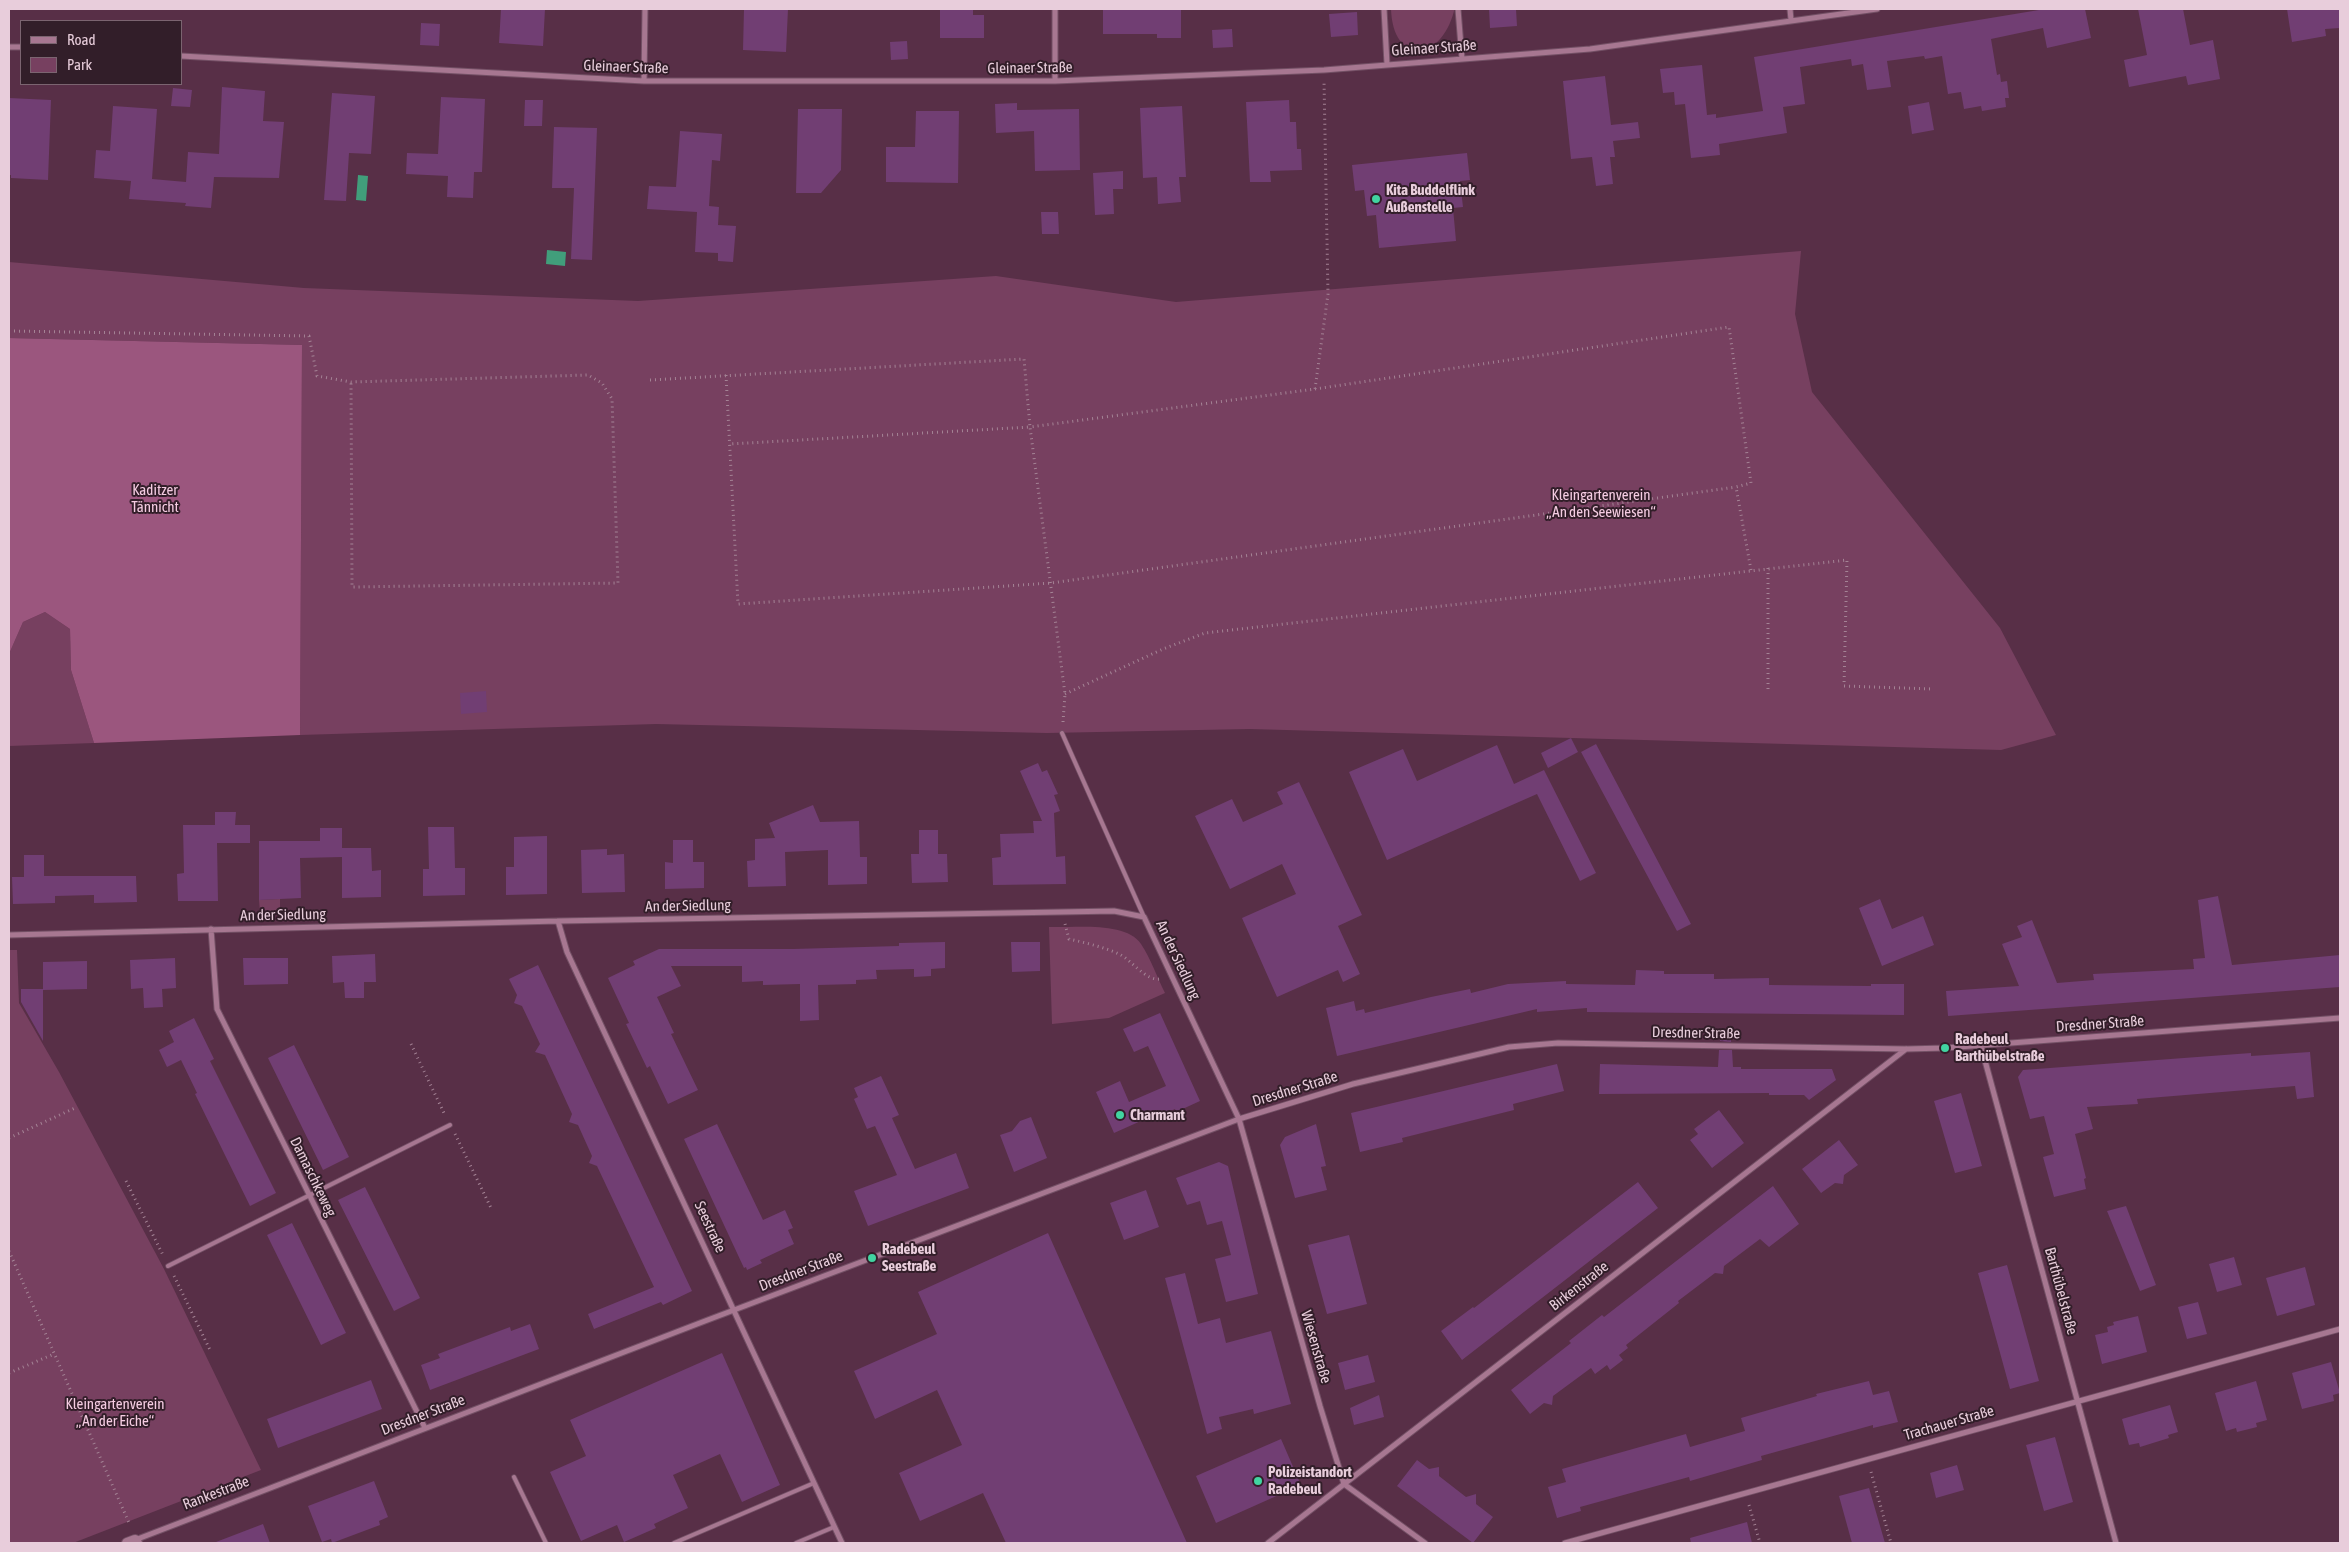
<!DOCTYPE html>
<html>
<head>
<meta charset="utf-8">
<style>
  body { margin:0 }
  #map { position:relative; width:2349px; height:1552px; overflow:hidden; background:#582f47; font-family:"Asap Condensed",sans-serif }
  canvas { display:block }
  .frame { position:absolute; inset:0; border:10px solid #e8cddb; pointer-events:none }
  .legend { position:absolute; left:20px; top:20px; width:162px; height:65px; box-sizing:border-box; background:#321e29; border:1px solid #7b6470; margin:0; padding:6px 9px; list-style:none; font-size:15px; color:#e8cddb }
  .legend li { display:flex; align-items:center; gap:10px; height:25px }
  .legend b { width:25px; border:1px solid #7b6470 }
</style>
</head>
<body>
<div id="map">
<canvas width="2349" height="1552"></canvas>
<div class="frame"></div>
<ul class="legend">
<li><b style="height:6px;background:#a77791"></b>Road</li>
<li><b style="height:14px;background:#774060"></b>Park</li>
</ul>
</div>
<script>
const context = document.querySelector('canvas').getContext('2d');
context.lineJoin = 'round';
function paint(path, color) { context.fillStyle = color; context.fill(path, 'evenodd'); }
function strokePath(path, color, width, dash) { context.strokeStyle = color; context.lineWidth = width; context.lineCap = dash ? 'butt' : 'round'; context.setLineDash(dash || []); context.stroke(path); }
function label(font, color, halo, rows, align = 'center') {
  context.font = font + ' "Asap Condensed",sans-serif'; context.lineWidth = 4; context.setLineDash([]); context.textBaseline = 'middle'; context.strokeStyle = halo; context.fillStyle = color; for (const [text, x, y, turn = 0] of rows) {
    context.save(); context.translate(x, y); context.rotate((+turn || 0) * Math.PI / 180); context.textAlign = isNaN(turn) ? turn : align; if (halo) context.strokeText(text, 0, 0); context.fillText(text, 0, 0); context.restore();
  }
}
paint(new Path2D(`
  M1391,9H1454V11C1441,62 1393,66 1391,9Z
  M1801,251L1795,314L1812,392L2000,628L2056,735L2001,750L1250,729L1047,733L656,724L300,735L302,345L9,338V262L304,288L638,301L996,276L1176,302Z
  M45,612L70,629L71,670L94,743L9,746V654L23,622Z
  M280,899V911L260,912L259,900Z
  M1049,927C1074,928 1126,921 1141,944C1151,959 1157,977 1165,993L1109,1018L1052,1024Z
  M9,950H17L19,1003L59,1072L164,1269L261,1470L73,1543H9Z`), '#774060');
paint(new Path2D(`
  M9,338L302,345L300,735L94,743L71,670L70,629L45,612L23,622L9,654Z`), '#9b567e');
paint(new Path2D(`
  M358,175L368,176L366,201L356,200Z
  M547,250L566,252L565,266L546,264Z`), '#419e7b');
paint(new Path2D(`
  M501,9H545L543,46L499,43Z
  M744,9H788L786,52L743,50Z
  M940,9H973V15H984V38H940Z
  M1103,9H1181V38H1157V34H1103Z
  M1489,9H1516L1517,26L1490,28Z
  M2045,9H2085L2091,38L2047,48L2043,28L1991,39L1997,75L2000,74L2001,82L2007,81L2009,98H2005L2006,107L1982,111L1981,106L1964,109L1961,92L1948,94L1942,56L1925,59L1924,56L1887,61L1891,87L1867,90L1863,64L1852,66L1851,59L1800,67L1805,104L1783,107L1787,133L1719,144L1720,155L1691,158L1685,104L1675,105L1674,92L1663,93L1660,69L1702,65L1707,115L1716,114V118L1763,111L1754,57Z
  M2138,9H2183L2190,45L2213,40L2220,79L2188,85L2186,76L2129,87L2124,60L2147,55Z
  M2287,9H2340V28L2325,29L2326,36L2292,42Z
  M1357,12L1358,35L1331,37L1329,14Z
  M421,23L440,24L439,46L420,45Z
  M1232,29L1233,47L1213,48L1212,30Z
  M907,41L908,59L891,60L890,42Z
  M1605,76L1611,125L1638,122L1640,138L1613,141L1615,157H1610L1613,184L1596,186L1592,157L1571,159L1563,81Z
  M222,87L265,91L263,121L284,122L279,178L214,177L211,208L185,206L186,203L129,199L131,181L94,178L96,150L110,151L113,106L157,109L152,179L186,182L188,152L219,154Z
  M173,88L192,90L190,107L171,106Z
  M332,93L375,96L371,154L349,153L346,201L324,200Z
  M441,97L485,99L482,172H474L473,198L447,197L448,176L406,174L407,153L438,154Z
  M9,98L51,100L48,180L11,178V175H9Z
  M525,100H543L542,126H524Z
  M1289,100L1290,122H1296L1297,149H1301L1302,170L1270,171L1271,182H1250L1246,102Z
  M1929,102L1934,130L1912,134L1908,106Z
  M1017,103V110L1079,109L1080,170L1035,171L1034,131L996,133L995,104Z
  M1182,106L1186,177H1179L1181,202L1158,204L1157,177L1143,178L1140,108Z
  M798,109H842L841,170L821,193H796Z
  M916,111H959L958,183L886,182V147H915Z
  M554,127L597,128L592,260L571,259L574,188H552Z
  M680,131L722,134L720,161L712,160L709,206L719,207L718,225L736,226L733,262L718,261V253L695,252L697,212L647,209L649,186L676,187Z
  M1467,153L1470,180L1460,181L1463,207L1453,208L1456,241L1379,248L1376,215L1367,216L1364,190L1355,191L1352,165Z
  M1123,171V189H1113L1114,214L1095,215L1093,173Z
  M1041,212H1058L1059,234H1042Z
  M486,691L487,712L461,714L460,693Z
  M1571,738L1578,752L1548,768L1541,753Z
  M1596,744L1691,924L1677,931L1581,752Z
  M1497,745L1514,784L1544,770L1596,873L1580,881L1537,794L1387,860L1349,772L1403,749L1417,781Z
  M1038,763L1042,772L1047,770L1058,794L1054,795L1060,811L1054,813L1056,857L1065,856L1066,884L993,885L992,858L1001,857L1000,834L1034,833L1033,821H1042L1020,771Z
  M1299,782L1362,915L1338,926L1360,974L1343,982L1338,970L1277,997L1242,918L1296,894L1282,864L1230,889L1195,816L1232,799L1243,822L1283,804L1277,792Z
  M813,805L820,822L859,821L860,857H867V884L828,885V850L785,852L786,886L748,887L747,861L755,860V839L775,838L769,823Z
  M215,812H236L235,825H250V843H217L218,901H178L177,874L184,873L183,825H215Z
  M428,827H454L455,868H465V895L423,896V869H429Z
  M320,828H342V848H371L372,871L381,870V897L342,898V857L300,858L301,898L259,900V841H320Z
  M919,830H938V854H947L948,882L912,883L911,854H919Z
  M547,836V894L506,895V867H514V837Z
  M673,840H693V862H704V888L665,889V862L673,863Z
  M607,849V855L624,854L625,892L582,893L581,850Z
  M24,855H44V876H136L137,902L94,903V895L55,896V903L13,904L12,877H24Z
  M2218,896L2232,965L2340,955V987L1948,1016L1946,991L2019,986L2002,944L2022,937L2017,926L2032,920L2057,983L2094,980L2093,974L2194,969L2193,959L2205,958L2198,900Z
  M1880,899L1892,929L1923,916L1934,945L1882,966L1859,908Z
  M945,942V968L931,969V976L914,977V969L876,970L877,979L856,980V984L818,985L819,1020L800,1021V984L763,985V981L742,982V966H671L681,986L657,997L674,1033L671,1034L698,1090L668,1104L650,1066L647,1068L626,1024L629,1023L608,978L635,965L633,961L659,949H793L899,946V943Z
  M1011,942H1040V971L1012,972Z
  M375,954L376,982H364V998H345L344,982L333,983L332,956Z
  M175,958L176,988L162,989L163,1007L144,1008L143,988L131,989L130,960Z
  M243,958H288V984L244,985Z
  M87,961V989L43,990V962Z
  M538,965L692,1291L663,1305L661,1302L594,1329L588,1314L654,1287L597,1166L589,1163L592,1156L578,1125L569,1122L572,1114L545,1055L535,1052L540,1044L522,1006L514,1003L517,995L509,979Z
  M1636,970L1664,971V974H1714V979L1769,978V985L1871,986V984H1904V1015L1587,1012V1008L1537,1012V1009L1337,1056L1326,1008L1354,1001L1356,1011L1364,1009L1365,1013L1431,997L1470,989L1471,993L1508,984L1566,981V984L1635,985Z
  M21,989H43V1041L21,1002Z
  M1160,1013L1200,1101L1176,1112L1175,1109L1162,1115L1161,1112L1114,1133L1096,1092L1120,1081L1129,1102L1166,1086L1148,1046L1134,1052L1123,1029Z
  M194,1018L214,1059L210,1061L276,1193L250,1206L195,1094L197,1093L181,1060L167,1067L159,1050L174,1042L169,1031Z
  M1721,1034H1731V1042L1720,1041Z
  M294,1045L349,1157L323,1170L268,1058Z
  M1719,1050H1732L1733,1067H1741V1069H1832L1836,1080L1809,1100L1804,1095H1769V1093L1599,1094L1600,1064L1718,1067Z
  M2310,1052L2314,1097L2297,1099L2295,1086L2137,1099L2138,1104L2087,1107L2093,1129L2075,1134L2086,1178L2084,1179L2086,1189L2054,1197L2043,1157L2054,1154L2044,1116L2030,1119L2018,1077L2023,1070L2251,1053V1056Z
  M1557,1064L1564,1091L1513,1104L1514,1110L1402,1138L1403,1142L1360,1152L1351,1113Z
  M881,1076L899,1115L892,1118L915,1169L956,1153L969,1188L868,1226L854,1191L897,1175L875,1126L867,1129L854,1099L858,1097L854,1088Z
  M1961,1093L1982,1166L1955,1173L1934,1101Z
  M1719,1110L1744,1143L1712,1168L1690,1140L1698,1134L1694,1129Z
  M1031,1117L1047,1158L1014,1172L1000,1135L1012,1131L1020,1121Z
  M717,1124L763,1220L785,1210L793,1228L788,1230L794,1244L760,1260L762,1263L747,1270L746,1267L744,1268L684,1139Z
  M1316,1124L1326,1166L1321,1167L1327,1190L1295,1198L1280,1145L1285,1137Z
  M1839,1140L1858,1165L1844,1175L1843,1184L1835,1183L1821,1193L1802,1169Z
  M1219,1162L1228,1166L1258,1294L1226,1302L1215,1259L1231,1255L1222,1221L1207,1225L1200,1201L1187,1205L1176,1178Z
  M1638,1182L1658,1208L1462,1360L1441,1331L1473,1307L1474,1308Z
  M1773,1186L1799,1224L1769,1247L1760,1239L1724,1266L1723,1274L1715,1273L1678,1301L1679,1303L1626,1345L1628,1348L1619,1355L1623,1360L1610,1370L1607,1365L1595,1374L1591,1368L1553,1396L1552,1405L1544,1403L1530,1414L1511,1390L1571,1343L1569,1341L1602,1315L1604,1317Z
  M365,1187L420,1298L394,1311L338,1200Z
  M1146,1190L1159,1227L1124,1240L1110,1203Z
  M2126,1206L2156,1285L2140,1291L2107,1211Z
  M292,1223L346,1333L321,1345L267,1235Z
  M1048,1233L1088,1323L1187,1543H1006L983,1493L920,1521L899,1473L962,1445L937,1390L875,1419L854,1371L937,1334L918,1292Z
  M1349,1235L1367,1304L1327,1314L1308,1245Z
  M2234,1257L2242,1285L2217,1292L2209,1264Z
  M2007,1265L2039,1381L2010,1389L1978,1273Z
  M2305,1267L2315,1305L2277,1316L2266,1278Z
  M1185,1273L1198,1324L1220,1318L1226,1343L1271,1331L1291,1404L1254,1414L1253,1409L1219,1417L1222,1429L1207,1434L1165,1278Z
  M2198,1302L2207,1334L2187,1339L2178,1307Z
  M2138,1316L2147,1352L2102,1364L2095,1335L2108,1332L2107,1327L2114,1325L2113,1322Z
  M530,1324L539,1349L430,1390L421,1365L440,1358L438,1354L510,1327L511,1331Z
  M722,1353L780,1485L742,1502L720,1454L673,1475L688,1508L654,1524L656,1528L624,1542L617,1525L581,1541L550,1472L586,1456L570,1420Z
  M1368,1355L1375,1382L1345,1390L1338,1363Z
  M2331,1362L2340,1393L2333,1395L2334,1401L2302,1409L2292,1373Z
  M371,1380L382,1409L278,1448L267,1419Z
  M1869,1381L1873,1395L1889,1391L1898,1422L1873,1428V1425L1779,1451L1761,1456L1762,1460L1690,1481L1689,1477L1580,1507L1581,1511L1557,1518L1548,1487L1566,1482L1562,1469L1686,1434L1690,1447L1728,1436L1745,1431L1741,1418L1817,1396L1816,1394Z
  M2256,1381L2267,1420L2256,1423L2257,1427L2237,1432L2236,1428L2226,1431L2215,1393Z
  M1379,1395L1384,1417L1354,1425L1350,1408Z
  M2170,1405L2178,1432L2168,1435L2169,1438L2140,1447L2139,1443L2129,1445L2122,1419Z
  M2055,1437L2073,1502L2044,1511L2026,1445Z
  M1281,1439L1301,1485L1216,1523L1196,1476Z
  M1417,1460L1429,1469L1439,1467V1476L1466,1497L1476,1494V1504L1493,1517L1473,1543L1397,1486Z
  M1957,1465L1964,1490L1936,1498L1930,1473Z
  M374,1481L388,1517L379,1521L380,1525L332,1543L331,1539L322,1542L308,1506Z
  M1869,1488L1885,1543H1852L1839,1496Z
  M1747,1522L1752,1543H1691L1690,1538Z
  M263,1524L270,1543H216V1542Z`), '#713e73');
const lane = new Path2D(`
  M1062,733L1144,917
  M168,1266L450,1125
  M514,1477L546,1543
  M674,1543L814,1483
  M796,1543L834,1527`);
const street = new Path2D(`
  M1055,9V81
  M1384,9L1387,64
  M1458,9L1462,59
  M1790,9L1791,20
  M9,47H21
  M181,56L644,81H1055L1324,70L1590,49L1877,9
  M644,81L645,9
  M558,921L567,952L842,1543
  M211,929L217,1009L425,1428
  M9,935L558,921L1061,912L1114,911L1144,917L1239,1119L1320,1406L1344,1484L1425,1543
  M1981,1046L2116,1543
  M135,1540L705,1321L1239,1119L1353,1084L1509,1047L1558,1043L1906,1049L1945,1048L2340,1018
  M1268,1543L1906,1049
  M1565,1543L2340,1329`);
const secondary = new Path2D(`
  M127,1543L135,1540L137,1543`);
strokePath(lane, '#735065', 5.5);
strokePath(street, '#735065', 7);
strokePath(secondary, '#735065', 12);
strokePath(new Path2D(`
  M9,331L309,336L317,376L351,382L588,375L602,383L612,399L618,583L352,587L351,382
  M726,375L738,604L1051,583L1736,487
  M650,380L1024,359L1030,427L730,444
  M1315,389L1729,327L1751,483L1736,487L1751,570
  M1768,568V689
  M1065,694L1163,649L1205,633L1847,560L1844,686L1933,689
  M1063,722L1065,694L1030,427L1315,389L1328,294L1324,81
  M1065,924L1069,939C1086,943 1104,947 1119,954C1132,960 1145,981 1160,979
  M411,1044L445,1115
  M455,1134L491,1208
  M9,1138L75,1108
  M126,1181L163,1255
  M9,1251L130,1525
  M174,1276L211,1352
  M9,1373L54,1354
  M1871,1472L1891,1543
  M1749,1505L1760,1543`), '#a48395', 3, [1, 4]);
strokePath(lane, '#a77791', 4);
strokePath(street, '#a77791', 5);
strokePath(secondary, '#a77791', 10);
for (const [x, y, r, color] of [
  [1376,199,5,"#41d4a1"],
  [1945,1048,5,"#41d4a1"],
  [1120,1115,5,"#41d4a1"],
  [872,1258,5,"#41d4a1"],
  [1258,1481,5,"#41d4a1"]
]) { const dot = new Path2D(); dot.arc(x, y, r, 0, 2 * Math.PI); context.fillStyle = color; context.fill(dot); strokePath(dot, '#321e29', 2); }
label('15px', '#e8cddb', '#321e29', [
  ["Gleinaer Straße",1434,48,-4],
  ["Gleinaer Straße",626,67,2],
  ["Gleinaer Straße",1030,68,-1],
  ["An der Siedlung",688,906,-1],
  ["An der Siedlung",283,915,-1],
  ["An der Siedlung",1178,960,65],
  ["Dresdner Straße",2100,1024,-4],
  ["Dresdner Straße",1696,1033,1],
  ["Dresdner Straße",1295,1089,-17],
  ["Damaschkeweg",313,1177,64],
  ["Seestraße",710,1227,65],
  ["Dresdner Straße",801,1271,-21],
  ["Birkenstraße",1579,1286,-38],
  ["Barthübelstraße",2061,1291,75],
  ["Wiesenstraße",1316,1347,74],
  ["Dresdner Straße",423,1415,-21],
  ["Trachauer Straße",1949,1423,-16],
  ["Rankestraße",216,1493,-21]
]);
label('bold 15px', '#e8cddb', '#321e29', [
  ["Kita Buddelflink",1386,190],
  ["Außenstelle",1386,207],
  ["Radebeul",1955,1039],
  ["Barthübelstraße",1955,1056],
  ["Charmant",1130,1115],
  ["Radebeul",882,1249],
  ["Seestraße",882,1266],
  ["Polizeistandort",1268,1472],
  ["Radebeul",1268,1489]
], 'left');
label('15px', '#f5cce2', '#321e29', [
  ["Kaditzer",155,490],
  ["Tännicht",155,507],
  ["Kleingartenverein",1601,495],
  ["„An den Seewiesen“",1601,512],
  ["Kleingartenverein",115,1404],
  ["„An der Eiche“",115,1421]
]);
</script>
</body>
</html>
